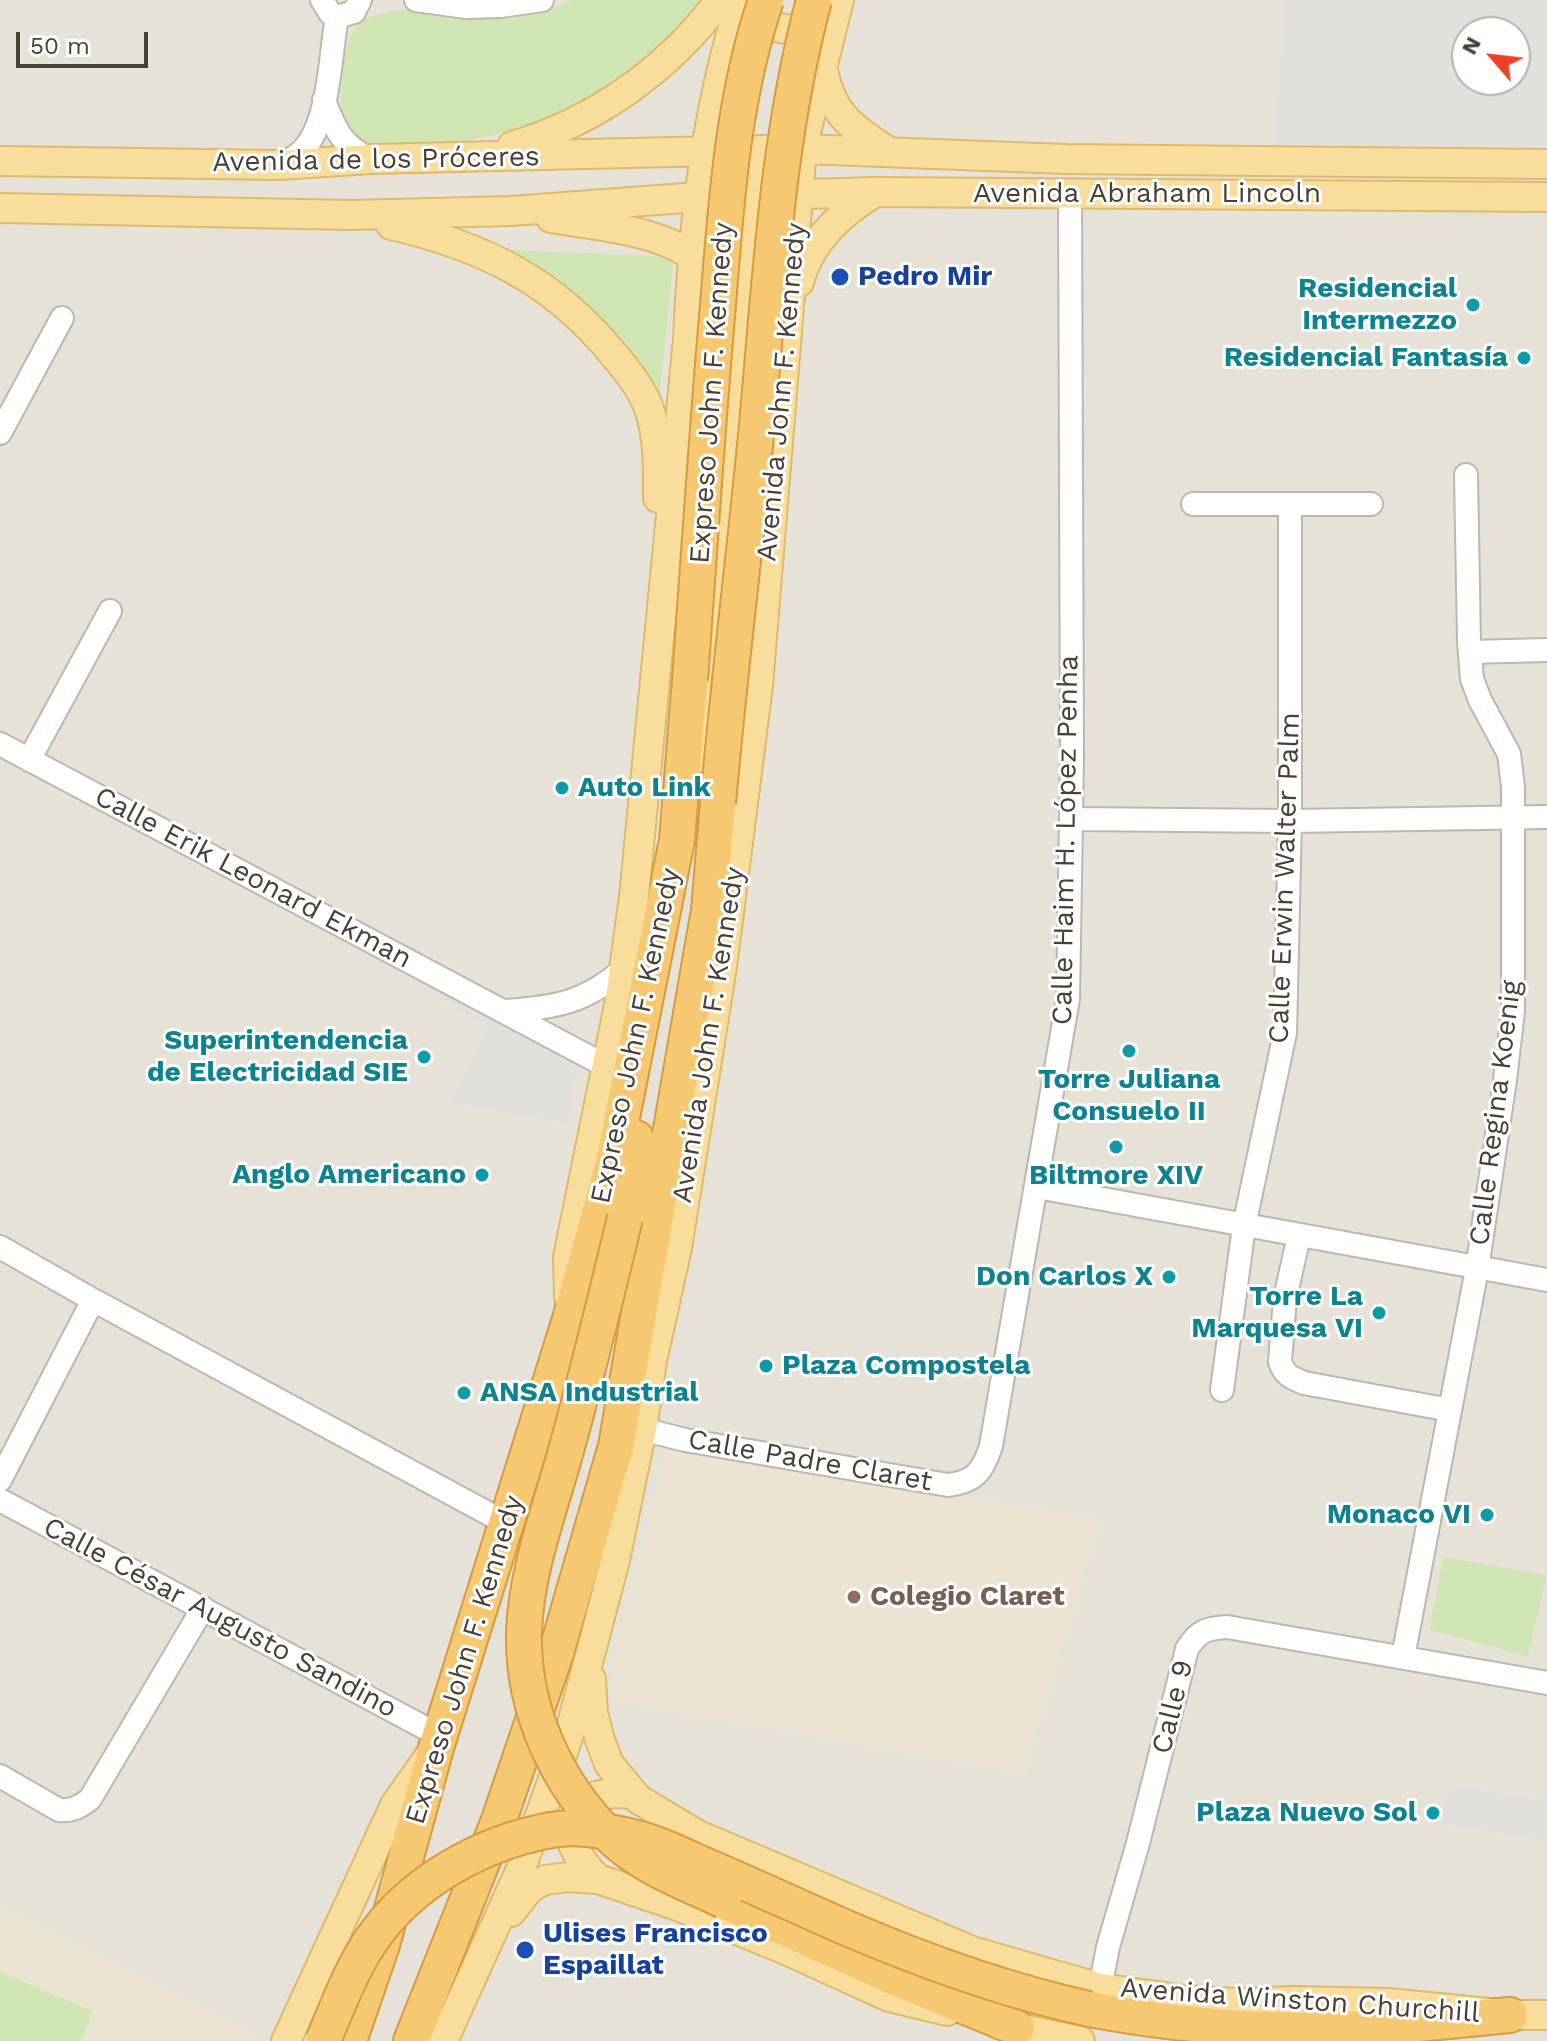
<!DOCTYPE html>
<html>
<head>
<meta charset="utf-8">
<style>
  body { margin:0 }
  #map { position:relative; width:1547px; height:2041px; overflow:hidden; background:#f3f0e9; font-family:"Work Sans",sans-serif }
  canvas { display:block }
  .north { position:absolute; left:1451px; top:16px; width:80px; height:80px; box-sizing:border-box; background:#fff; border:2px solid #b5b3af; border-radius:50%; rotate:298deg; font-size:22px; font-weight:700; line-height:32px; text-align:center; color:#474037 }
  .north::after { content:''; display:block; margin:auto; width:28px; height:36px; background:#ef4025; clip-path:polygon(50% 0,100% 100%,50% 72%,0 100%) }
  .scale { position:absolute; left:16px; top:32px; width:132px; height:36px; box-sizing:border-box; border:4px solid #474037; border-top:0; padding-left:10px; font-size:24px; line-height:28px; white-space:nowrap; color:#474037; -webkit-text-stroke:6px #fff; paint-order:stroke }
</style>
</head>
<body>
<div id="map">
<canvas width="1547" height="2041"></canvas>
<div class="north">N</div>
<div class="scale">50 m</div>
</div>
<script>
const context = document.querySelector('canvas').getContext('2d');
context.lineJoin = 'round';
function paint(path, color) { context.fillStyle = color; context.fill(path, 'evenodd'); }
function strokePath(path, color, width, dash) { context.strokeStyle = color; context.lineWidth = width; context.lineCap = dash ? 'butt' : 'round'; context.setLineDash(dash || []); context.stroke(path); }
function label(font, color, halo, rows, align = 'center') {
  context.font = font + ' "Work Sans",sans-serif'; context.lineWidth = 6; context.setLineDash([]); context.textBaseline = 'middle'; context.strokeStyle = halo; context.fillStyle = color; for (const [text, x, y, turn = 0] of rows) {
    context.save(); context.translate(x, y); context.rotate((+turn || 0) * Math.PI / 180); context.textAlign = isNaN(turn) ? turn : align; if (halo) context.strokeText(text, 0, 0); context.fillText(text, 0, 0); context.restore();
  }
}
paint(new Path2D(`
  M0,0H1547V2041H0ZM1467,32H1515V80H1467Z`), '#e7e2d7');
paint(new Path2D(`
  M667,1447L1101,1520L1025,1774L616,1701L610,1673Z
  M0,1905L258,2036L256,2041H0Z`), '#ece4d3');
paint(new Path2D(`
  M572,0H706C678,30 651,59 617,83C591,100 559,114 529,124C492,138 382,164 351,134C338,121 342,98 342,81C342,63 347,31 363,20C404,0 461,15 506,14C522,14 557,7 572,0Z
  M506,250L674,257L658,407L539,272Z
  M1443,1557L1547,1575L1528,1656L1430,1630Z
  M0,1972L93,2011L81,2041H0Z`), '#d0e5b4');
paint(new Path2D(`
  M1284,0H1547V160L1276,155ZM1467,32H1515V80H1467Z
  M428,969L580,1051L567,1123L451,1103L489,1027L419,987Z
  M1449,1785L1547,1801V1841L1442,1824Z`), '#e2e0dd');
const minor = new Path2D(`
  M322,0L330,13L337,17L354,12L360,0
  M416,0L466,7L501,6L542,0
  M324,100C335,129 341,145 370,159
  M280,165C288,161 296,157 302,151C330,123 330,54 337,17
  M0,433L62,318
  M1193,504H1371
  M1470,652L1547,650
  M0,744L606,1066
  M29,760L110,611
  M1071,819L1290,821L1547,817
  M506,1011C557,1007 585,1003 625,968
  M1037,1187L1547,1280
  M1299,1236L1285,1298L1280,1362C1284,1375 1292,1378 1304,1383L1450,1410
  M0,1247L93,1300L506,1523
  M1222,1390L1244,1226L1285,1033L1290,821V504
  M642,1429L685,1440L948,1485C975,1482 983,1471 991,1446L1068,999L1072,758L1070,194
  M0,1480L93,1300
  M0,1500L440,1736
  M1403,1657L1477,1269L1505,1080L1513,1011V787L1509,754L1480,700L1472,679L1469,642L1466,475
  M0,1776L59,1810C72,1811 80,1807 90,1799L203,1608
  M1100,1988L1108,1947L1138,1843L1187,1649C1198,1631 1207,1628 1227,1627L1547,1683`);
const major = new Path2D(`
  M752,1V8C772,32 799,38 822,15
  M823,70C832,116 852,127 889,152
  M512,146C595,122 669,69 720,0
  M0,161L280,165L370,159L802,149L1066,159L1547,164
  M0,208L351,215L511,211L698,197L876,192L1547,197
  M551,218C596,226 671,230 703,266
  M391,225C483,246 554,281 614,355C627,370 641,388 648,406C659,435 658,468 658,498
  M799,282C810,241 840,213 876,192
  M695,759L712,688L752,151
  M569,1297L568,1257L619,1005L634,897L688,339C693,223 706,111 741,0
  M591,1679L593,1713L600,1740L609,1764L638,1799L698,1835L972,1951L1100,1988L1186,2000L1235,2003L1292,2001L1388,2003L1510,2015H1547
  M598,1879C551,1834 562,1787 632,1794
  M511,1912L530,1888L545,1880L568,1877L598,1879L675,1905L786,1950L889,1997L947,2011
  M999,2024L1080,2041
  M286,2041L395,1805L430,1755
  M443,2041L520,1871L569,1735L615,1560L642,1429L652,1361L677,1248L722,967L758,686L802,149L839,0`);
const highway = new Path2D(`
  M625,1218L635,1173L636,1138
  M724,1901L895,1978L1017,2028
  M1089,2009C1185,2027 1284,2034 1382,2027C1425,2024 1467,2019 1510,2015
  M349,2041L382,1945L436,1748L570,1319L613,1163L677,840L690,680
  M411,2041L499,1820L556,1653L616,1446L709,910L718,803`);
strokePath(minor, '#beb8ac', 26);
strokePath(major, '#deba6c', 32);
strokePath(highway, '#d59c41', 38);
strokePath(minor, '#fff', 22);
strokePath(major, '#f9dd9c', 28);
strokePath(highway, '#f6c871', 34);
const highwayBridge = new Path2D(`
  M690,680C699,555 707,430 718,305C726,203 733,97 766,0
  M718,803C729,677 745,551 757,425C770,282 777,139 814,0
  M625,1218C606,1297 587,1376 565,1454C549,1512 526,1572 524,1632C522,1709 557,1786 613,1839C644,1868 686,1883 724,1901
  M323,2041C337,2008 350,1972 370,1942C410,1882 481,1843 551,1830C576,1825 605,1831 629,1836C657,1842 683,1856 709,1867C753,1886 797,1906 842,1926C923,1961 1003,1990 1089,2009`);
strokePath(highwayBridge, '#d59c41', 38, []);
strokePath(highwayBridge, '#f6c871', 34);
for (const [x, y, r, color] of [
  [840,277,10,"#1a4fb4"],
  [1473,305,8,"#0f9aa8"],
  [1524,358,8,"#0f9aa8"],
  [562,788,8,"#0f9aa8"],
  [1129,1051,8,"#0f9aa8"],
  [424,1057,8,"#0f9aa8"],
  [1116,1147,8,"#0f9aa8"],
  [482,1175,8,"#0f9aa8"],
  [1169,1277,8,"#0f9aa8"],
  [1379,1313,8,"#0f9aa8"],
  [766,1366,8,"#0f9aa8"],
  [464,1393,8,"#0f9aa8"],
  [1487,1515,8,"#0f9aa8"],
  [854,1597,8,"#8d6e63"],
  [1433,1813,8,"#0f9aa8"],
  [525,1950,10,"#1a4fb4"]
]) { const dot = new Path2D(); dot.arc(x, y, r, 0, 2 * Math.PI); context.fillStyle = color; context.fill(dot); strokePath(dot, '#fff', 3); }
label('28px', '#474037', '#fff', [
  ["Avenida de los Próceres",376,160,-1],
  ["Avenida Abraham Lincoln",1147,194],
  ["Avenida John F. Kennedy",782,392,-85],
  ["Expreso John F. Kennedy",712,393,-86],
  ["Calle Haim H. López Penha",1066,840,-89],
  ["Calle Erik Leonard Ekman",253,878,28],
  ["Calle Erwin Walter Palm",1285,878,-88],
  ["Avenida John F. Kennedy",709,1035,-81],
  ["Expreso John F. Kennedy",636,1036,-78],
  ["Calle Regina Koenig",1496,1113,-83],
  ["Calle Padre Claret",810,1461,10],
  ["Calle César Augusto Sandino",220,1618,28],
  ["Expreso John F. Kennedy",465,1660,-73],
  ["Calle 9",1173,1707,-76],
  ["Avenida Winston Churchill",1300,2001,4]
]);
label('bold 28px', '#164399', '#fff', [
  ["Pedro Mir",858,277],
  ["Ulises Francisco",543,1934],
  ["Espaillat",543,1966]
], 'left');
label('bold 28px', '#0d838f', '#fff', [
  ["Residencial",1457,289],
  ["Intermezzo",1457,321],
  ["Residencial Fantasía",1508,358],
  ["Auto Link",578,788,"left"],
  ["Superintendencia",408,1041],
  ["de Electricidad SIE",408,1073],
  ["Torre Juliana",1129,1080,"center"],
  ["Consuelo II",1129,1112,"center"],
  ["Anglo Americano",466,1175],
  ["Biltmore XIV",1116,1176,"center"],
  ["Don Carlos X",1153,1277],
  ["Torre La",1363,1297],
  ["Marquesa VI",1363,1329],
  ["Plaza Compostela",782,1366,"left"],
  ["ANSA Industrial",480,1393,"left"],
  ["Monaco VI",1471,1515],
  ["Plaza Nuevo Sol",1417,1813]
], 'right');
label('bold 28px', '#785e54', '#fff', [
  ["Colegio Claret",870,1597]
], 'left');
</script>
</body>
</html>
